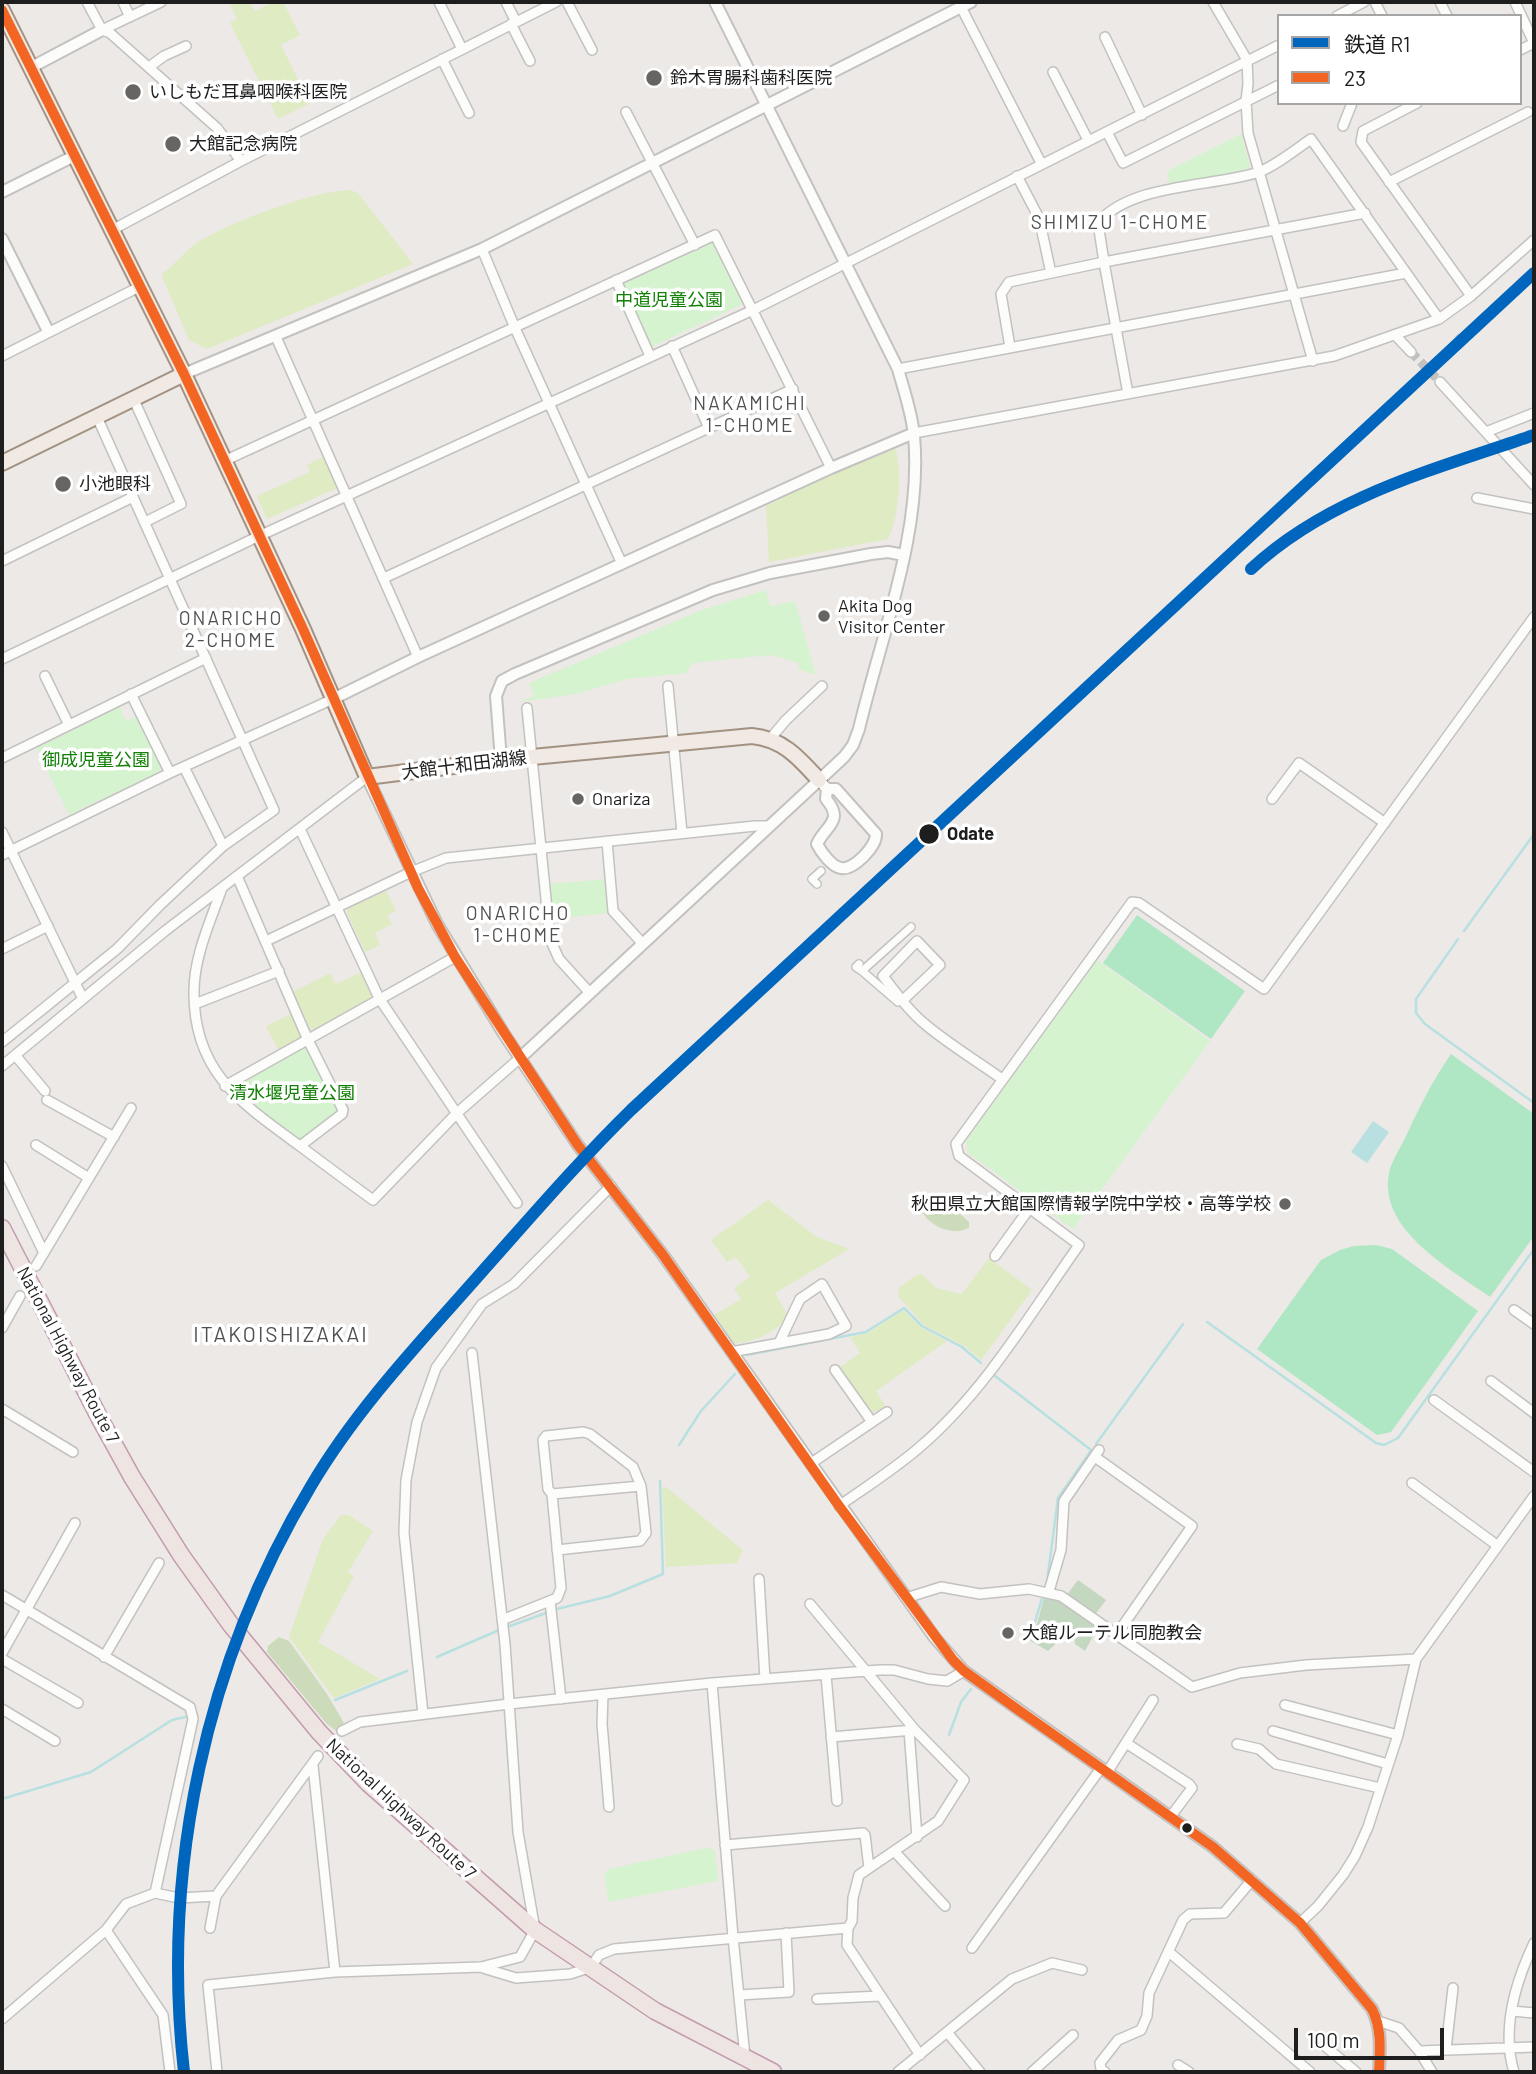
<!DOCTYPE html>
<html>
<head>
<meta charset="utf-8">
<style>
  body { margin:0 }
  #map { position:relative; width:1536px; height:2074px; overflow:hidden; background:#ece9e6; font-family:Barlow,"Noto Sans JP",sans-serif }
  canvas { display:block }
  .frame { position:absolute; inset:0; border:4px solid #1e1e1e; pointer-events:none }
  .legend { position:absolute; left:1277px; top:14px; width:245px; height:91px; box-sizing:border-box; background:#fff; border:2px solid #a5a5a5; margin:0; padding:9px 12px; list-style:none; font-size:21px; color:#1e1e1e }
  .legend li { display:flex; align-items:center; gap:14px; height:35px }
  .legend b { width:35px; border:2px solid #a5a5a5 }
  .scale { position:absolute; left:1294px; top:2028px; width:150px; height:32px; box-sizing:border-box; border:4px solid #1e1e1e; border-top:0; padding-left:9px; font-size:21px; line-height:24px; white-space:nowrap; color:#1e1e1e; -webkit-text-stroke:5px #fff; paint-order:stroke }
</style>
</head>
<body>
<div id="map">
<canvas width="1536" height="2074"></canvas>
<div class="frame"></div>
<ul class="legend">
<li><b style="height:9px;background:#0065bd"></b>鉄道 R1</li>
<li><b style="height:9px;background:#f26522"></b>23</li>
</ul>
<div class="scale">100 m</div>
</div>
<script>
const context = document.querySelector('canvas').getContext('2d');
context.lineJoin = 'round';
function paint(path, color) { context.fillStyle = color; context.fill(path, 'evenodd'); }
function strokePath(path, color, width, dash) { context.strokeStyle = color; context.lineWidth = width; context.lineCap = dash ? 'butt' : 'round'; context.setLineDash(dash || []); context.stroke(path); }
function label(font, color, halo, rows, align = 'center') {
  context.font = font + ' Barlow,"Noto Sans JP",sans-serif'; context.lineWidth = 7; context.setLineDash([]); context.textBaseline = 'middle'; context.strokeStyle = halo; context.fillStyle = color; for (const [text, x, y, turn = 0] of rows) {
    context.save(); context.translate(x, y); context.rotate((+turn || 0) * Math.PI / 180); context.textAlign = isNaN(turn) ? turn : align; if (halo) context.strokeText(text, 0, 0); context.fillText(text, 0, 0); context.restore();
  }
}
paint(new Path2D(`
  M229,2H250L255,11L273,2H283L300,35L281,45L310,103L278,119L230,23L237,19Z
  M350,190L358,193L413,264L207,349L189,340L161,274C176,265 184,251 198,242C234,221 308,192 350,190Z
  M895,447C903,470 899,518 888,539L769,562L766,506L886,448Z
  M323,457L337,488L267,519L257,496L310,472L307,465Z
  M386,891L396,911L387,915L392,924L375,933L380,945L365,952L347,913L349,908Z
  M362,972L372,993V999L315,1030L310,1029L293,992L330,973L336,984Z
  M293,1013L303,1033L301,1039L279,1051L266,1026Z
  M768,1200L817,1237L849,1249L775,1293L788,1316C779,1331 751,1344 734,1343L714,1315L741,1299L734,1288L750,1277L736,1257L727,1262L711,1240Z
  M989,1258L1032,1290L981,1360L966,1347L924,1325L898,1296L899,1288L915,1276L922,1274L936,1288L962,1294Z
  M903,1310L922,1328L947,1341L876,1391L886,1407L871,1413L839,1368L860,1353L850,1337L868,1333Z
  M666,1487L743,1550L737,1563L666,1567L662,1488Z
  M341,1515H349L373,1531L348,1572L354,1576L318,1642L380,1679L334,1698L289,1637L323,1539Z`), '#dfebc3');
paint(new Path2D(`
  M932,1201L956,1210L969,1222V1228C951,1237 927,1225 919,1207L924,1202Z
  M279,1637L289,1641L327,1694L344,1723L336,1731L326,1723L267,1652L268,1646Z`), '#ccdcba');
paint(new Path2D(`
  M1078,1580L1106,1600L1094,1616L1066,1596Z
  M1045,1594L1059,1597L1099,1625L1085,1651L1075,1644V1641L1065,1635L1048,1651L1024,1637L1037,1624Z`), '#c4d7c1');
paint(new Path2D(`
  M1241,134L1250,166L1246,172L1170,186L1167,171Z
  M713,241L742,300L741,305L651,347L622,286L625,282Z
  M766,590L770,606L795,601L816,675L798,669L799,663L771,655L692,663L687,673L627,679L576,694L520,702L534,696L529,683L702,610Z
  M119,706L126,721L137,716L162,765L160,771L69,815L36,747Z
  M608,879L611,913L549,919L546,884Z
  M1097,960L1210,1041L1073,1229L968,1153L966,1141Z
  M306,1043L341,1108L339,1113L298,1142L259,1114L231,1085Z
  M710,1847L715,1852L718,1881L608,1902L604,1874L609,1869Z`), '#d6f3d0');
paint(new Path2D(`
  M1137,915L1245,991L1211,1039L1103,963Z
  M1451,1054L1534,1114V1236L1490,1297C1451,1269 1374,1228 1390,1169C1394,1157 1402,1145 1407,1134C1420,1106 1433,1080 1451,1054Z
  M1376,1245L1392,1249L1478,1311L1391,1432L1377,1435L1257,1349L1321,1260L1340,1250L1354,1246Z`), '#afe6c4');
paint(new Path2D(`
  M1373,1121L1389,1132L1367,1163L1351,1152Z`), '#b8e0e1');
strokePath(new Path2D(`
  M1464,931L1534,834
  M1458,939L1416,999V1013L1425,1024L1534,1103
  M1207,1322L1376,1443L1384,1445L1398,1438L1534,1249
  M747,1355L866,1332L904,1308L922,1326L962,1347L981,1363
  M995,1376L1091,1450
  M1096,1444L1183,1324
  M679,1445L701,1411L735,1374
  M1047,1582L1058,1498L1090,1452
  M557,1609L610,1596L663,1574L660,1481
  M510,1626L546,1613
  M1026,1629L1035,1622L1042,1598
  M437,1657L499,1630
  M335,1700L407,1671
  M949,1735L961,1702L971,1689
  M2,1799L91,1772L172,1720L185,1717`), '#b8e0e1', 2.5);
strokePath(new Path2D(`
  M1411,352L1440,382`), '#c3c0be', 9, [9, 4.5]);
const pedestrian = new Path2D(`
  M817,884L812,879L821,871
  M859,964L856,967L862,971
  M898,1002L862,971L911,927`);
const minor = new Path2D(`
  M87,2L102,30L110,33L217,128L241,161
  M123,2L130,17
  M439,2L462,49
  M506,2L516,22
  M567,2L592,50
  M1213,2L1247,60L1248,84L1246,101L1248,133L1313,361
  M1375,2L1382,16
  M1440,2L1447,16
  M1515,2L1534,43L1520,50
  M961,7L1041,163
  M1337,16L1364,2
  M511,24L530,61
  M102,30L161,2
  M1105,37L1142,115
  M442,59L469,113
  M149,67L164,56L186,46
  M1053,72L1088,140
  M1417,103L1363,131L1361,142L1471,296
  M626,112L695,245
  M1343,126L1352,103
  M1107,132L1123,163L1279,85
  M1017,176L1039,218L1051,273
  M1389,182L1528,112
  M112,230L241,161L556,2
  M482,249L515,328L622,564
  M616,280L650,356
  M1395,335L1411,352
  M276,337L418,657
  M672,346L709,428
  M1010,347L1001,294L1009,282L1104,262L1098,223C1130,184 1209,187 1256,173C1273,168 1296,149 1311,139L1439,319
  M2,356L141,286
  M898,369L1406,273
  M1440,382L1534,485
  M1128,394L1104,262L1365,213
  M134,400L181,504L145,522
  M1486,432L1534,413
  M914,433L1334,356L1439,319L1471,296L1534,240
  M224,461L715,235L831,468
  M1477,498L1534,509
  M2,561L133,497
  M384,578L793,389
  M2,659L259,536L753,310L1279,45
  M45,676L69,725
  M668,686L682,833
  M131,694L170,773
  M527,708L550,939L559,959L590,993
  M770,739L786,720L822,686
  M2,758L206,658
  M184,767L223,846
  M1272,799L1299,763L1385,823
  M300,829L379,998L517,1203
  M2,832L83,999
  M607,841L613,911L643,944
  M2,855L170,773L333,699
  M237,876L308,1040L343,1110L342,1114L300,1146
  M222,888C211,920 194,956 194,991C193,1072 241,1103 300,1146C324,1164 348,1182 373,1200L457,1113L520,1058
  M266,941L411,872L446,858L755,826H769
  M2,949L48,926
  M902,1001L940,965L917,941L883,976C896,993 909,1011 926,1025C950,1045 977,1061 1002,1079
  M195,1004L279,971
  M2,1042L117,949L160,905L223,846L274,810L97,417
  M15,1055L45,1091
  M2,1066L165,931L367,777
  M225,1086L455,957
  M47,1100L114,1137
  M36,1145L89,1178
  M2,1166L44,1253
  M995,1256L1029,1209
  M36,1266L131,1108
  M1514,1310L1534,1324
  M2,1328L20,1296
  M731,1352L829,1334L846,1326L822,1284L800,1299L779,1343
  M835,1370L872,1422
  M1491,1381L1534,1413
  M1434,1400L1534,1472
  M2,1409L73,1452
  M1095,1457L1192,1526L1117,1634
  M810,1464L887,1412
  M1412,1483L1498,1546
  M552,1494L641,1486L646,1533L640,1541L557,1550
  M839,1506C866,1487 896,1468 921,1446C985,1391 1030,1314 1079,1245L959,1156L956,1144L1132,902L1139,903L1264,989L1534,617
  M759,1579L765,1679
  M1049,1591L1061,1550L1064,1501L1099,1450
  M2,1595L190,1707L193,1719L155,1893
  M906,1598L941,1587L980,1594L1029,1589L1061,1596L1192,1687L1240,1673L1306,1665L1416,1659
  M550,1601L561,1699
  M810,1604L915,1730L964,1780L938,1821L859,1875L853,1898L852,1921L848,1928L847,1945L920,2055
  M502,1620L557,1598L561,1588L552,1494L548,1489L543,1440L546,1436L583,1432L590,1434L633,1467L641,1486
  M2,1653L75,1523
  M104,1657L159,1563
  M2,1659L78,1703
  M826,1675L837,1801
  M712,1683L733,1937L745,2057
  M603,1695L602,1724L609,1807
  M1285,1705L1398,1735
  M2,1709L55,1741
  M423,1714L404,1533L406,1480L417,1422L436,1368L482,1304L514,1284L611,1186
  M909,1730L917,1837
  M342,1731L360,1722L509,1704L712,1683L880,1670H894L928,1679L947,1681L964,1671
  M1273,1731L1388,1764
  M831,1737L913,1730
  M1126,1743L1189,1784L1192,1788L1171,1816
  M1237,1744L1259,1749L1276,1764L1380,1788
  M313,1766L335,1972
  M1108,1771L1153,1700
  M725,1845L863,1833L865,1835L869,1868
  M894,1851L945,1906
  M1300,1923L1318,1906L1343,1875L1355,1856L1368,1827L1398,1735L1416,1659L1534,1496
  M210,1928L216,1896L318,1756
  M106,1930L163,2015L170,2072
  M972,1948L1101,1768
  M1169,1952L1310,2072
  M483,1968L516,1978L570,1974L591,1967L599,1955L614,1949L848,1928
  M739,1995L789,1992L786,1933
  M817,1999L880,1996
  M1512,2011L1534,2013
  M2,2019L106,1930L126,1904L155,1893L179,1898L216,1896
  M1378,2021L1399,2028L1419,2051L1534,2047
  M947,2032L980,2072
  M1326,2047L1356,2072
  M1446,2049L1453,1988
  M1419,2051L1432,2072
  M1178,2065L1189,2072
  M217,2072L208,1985L335,1972L481,1967L520,1957L535,1930L518,1832L505,1644L472,1353
  M898,2072L1012,1979L1052,1963L1082,1970
  M1032,2072L1073,2035
  M1105,2072L1101,2069L1100,2063L1118,2040L1141,2030L1147,2016L1149,1993L1183,1920L1190,1914L1224,1913L1252,1880
  M1514,2072C1501,2029 1515,1983 1534,1943`);
const tertiary = new Path2D(`
  M30,68L102,30
  M2,192L74,156
  M2,239L48,331
  M184,374L482,249L971,2
  M333,699L418,657L831,468L914,433
  M501,760L496,696L502,681L515,674L713,590L770,573L871,554L888,552L904,555
  M367,777L437,924L504,1034L577,1144L663,1255L935,1638L964,1671L1213,1847L1300,1923L1372,2009C1382,2029 1380,2050 1379,2072
  M819,780L827,789H836L876,834C877,846 853,871 841,868C832,867 821,852 817,844C825,826 845,821 826,799L827,789
  M520,1058L844,757L853,745L859,729C881,636 923,531 914,436C912,413 904,391 898,369L715,2`);
const primary = new Path2D(`
  M2,10L184,374L303,629L367,777L501,760L752,736C783,739 799,758 819,780
  M2,463L184,374`);
const trunk = new Path2D(`
  M2,1228L100,1419L132,1477L181,1555L231,1625L319,1732L368,1783L535,1930L655,2011L773,2072`);
strokePath(pedestrian, '#c3c2c1', 10);
strokePath(minor, '#c3c2c1', 12);
strokePath(tertiary, '#c3c2c1', 14);
strokePath(primary, '#a39282', 18);
strokePath(trunk, '#c39bae', 19);
strokePath(pedestrian, '#fcfcfb', 7);
strokePath(minor, '#fcfcfb', 9);
strokePath(tertiary, '#fcfcfb', 10);
strokePath(primary, '#f1e9e3', 14);
strokePath(trunk, '#eee4e2', 16);
strokePath(new Path2D(`
  M1433,367L1463,329`), '#cacac9', 2.5, [14, 14]);
strokePath(new Path2D(`
  M2,10L184,374L303,629L418,888L455,957L577,1144L663,1255L839,1506L953,1660L964,1671L1017,1709L1213,1847L1300,1923L1372,2009C1382,2029 1380,2050 1379,2072`), '#f26522', 10);
strokePath(new Path2D(`
  M1251,569C1329,496 1436,469 1534,435
  M184,2072C161,1869 205,1662 311,1486C357,1408 421,1341 481,1273C530,1218 578,1162 631,1110L1534,273`), '#0065bd', 12);
for (const [x, y, r, color] of [
  [654,78,9,"#666564"],
  [133,92,9,"#666564"],
  [173,144,9,"#666564"],
  [63,484,9,"#666564"],
  [824,616,7,"#666564"],
  [578,799,7,"#666564"],
  [929,834,11,"#1e1e1e"],
  [1285,1204,7,"#666564"],
  [1008,1633,7,"#666564"],
  [1187,1828,6,"#1e1e1e"]
]) { const dot = new Path2D(); dot.arc(x, y, r, 0, 2 * Math.PI); context.fillStyle = color; context.fill(dot); strokePath(dot, '#fff', 2.5); }
label('18px', '#1e1e1e', '#fff', [
  ["鈴木胃腸科歯科医院",670,78],
  ["いしもだ耳鼻咽喉科医院",149,92],
  ["大館記念病院",189,144],
  ["小池眼科",79,484],
  ["Akita Dog",838,606],
  ["Visitor Center",838,627],
  ["Onariza",592,799],
  ["秋田県立大館国際情報学院中学校・高等学校",1271,1204,"right"],
  ["大館ルーテル同胞教会",1022,1633]
], 'left');
label('18px', '#128106', '#fff', [
  ["中道児童公園",669,300],
  ["御成児童公園",96,760],
  ["清水堰児童公園",292,1093]
]);
label('18px', '#1e1e1e', '#fff', [
  ["大館十和田湖線",464,765,-7],
  ["National Highway Route 7",68,1355,62],
  ["National Highway Route 7",401,1809,43]
]);
label('bold 18px', '#1e1e1e', '#fff', [
  ["Odate",947,834]
], 'left');
context.letterSpacing = '2px';
label('19px', '#515151', '#fff', [
  ["SHIMIZU 1-CHOME",1120,223],
  ["NAKAMICHI",750,404],
  ["1-CHOME",750,426],
  ["ONARICHO",231,619],
  ["2-CHOME",231,641],
  ["ONARICHO",518,914],
  ["1-CHOME",518,936]
]);
context.letterSpacing = '0px';
context.letterSpacing = '2px';
label('21px', '#515151', '#fff', [
  ["ITAKOISHIZAKAI",281,1335]
]);
context.letterSpacing = '0px';
</script>
</body>
</html>
